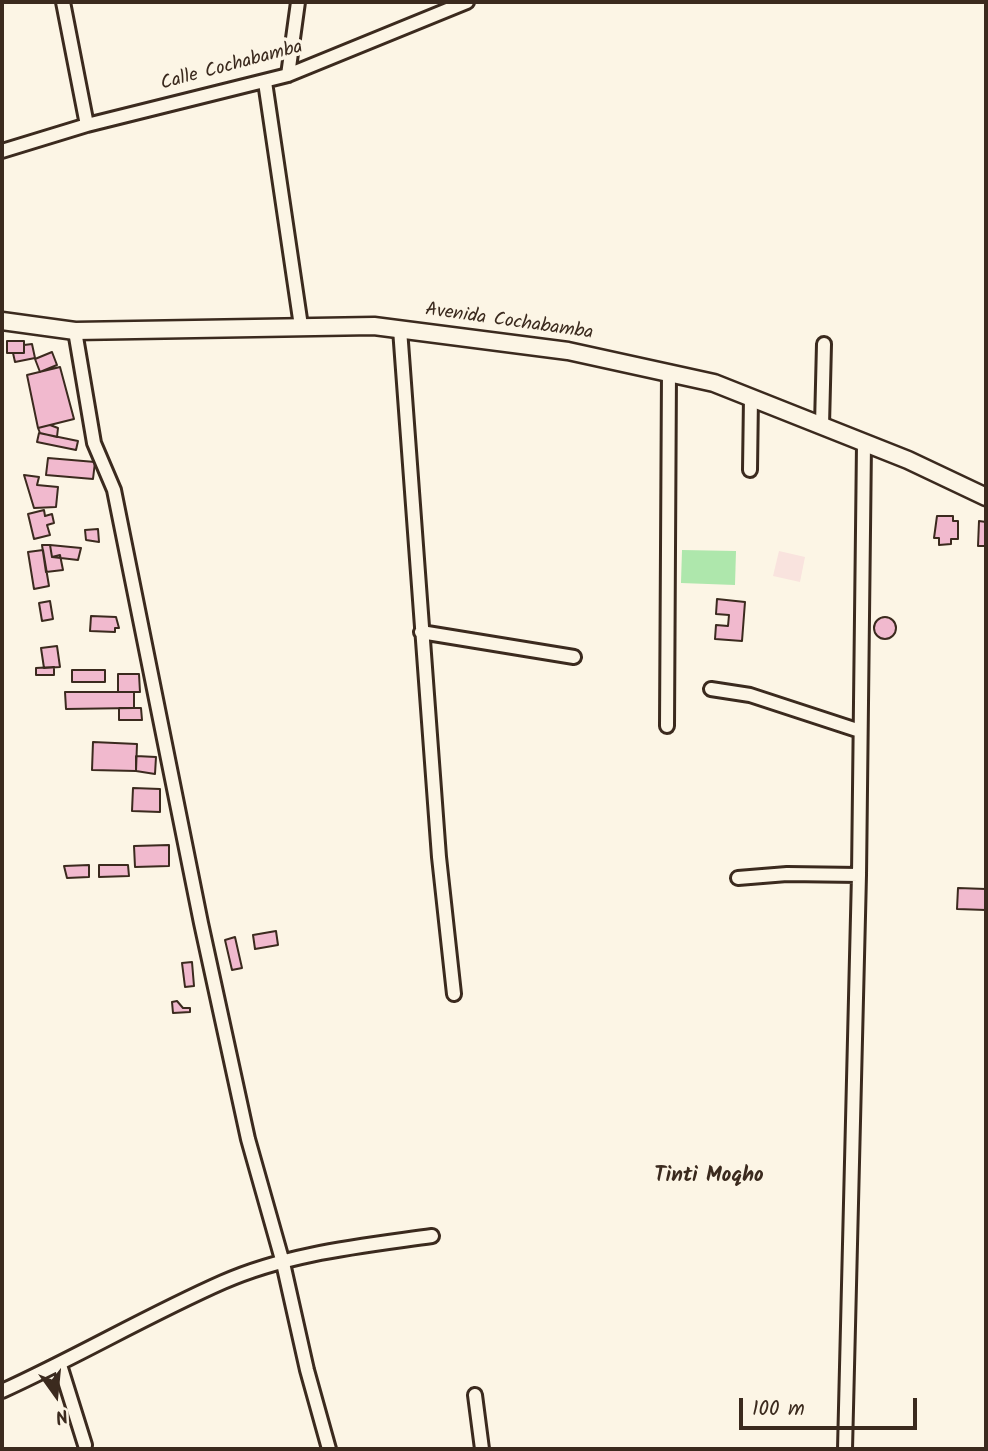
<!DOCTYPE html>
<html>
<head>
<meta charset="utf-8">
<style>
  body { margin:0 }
  #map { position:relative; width:988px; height:1451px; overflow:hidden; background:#fcf5e5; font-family:Kalam,sans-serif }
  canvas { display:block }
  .frame { position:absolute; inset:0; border:4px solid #3b2a1e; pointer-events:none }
  .north { position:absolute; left:21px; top:1360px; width:70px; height:70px; -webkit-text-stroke:5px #fcf5e5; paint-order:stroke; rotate:165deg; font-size:19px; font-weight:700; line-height:28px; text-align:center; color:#3b2a1e }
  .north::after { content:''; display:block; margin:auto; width:24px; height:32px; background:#3b2a1e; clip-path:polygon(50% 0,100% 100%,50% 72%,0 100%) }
  .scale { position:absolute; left:739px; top:1398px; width:178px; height:32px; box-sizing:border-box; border:4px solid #3b2a1e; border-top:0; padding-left:9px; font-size:21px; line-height:24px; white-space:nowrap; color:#3b2a1e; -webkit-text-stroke:5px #fcf5e5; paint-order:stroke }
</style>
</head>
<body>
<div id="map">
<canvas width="988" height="1451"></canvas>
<div class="frame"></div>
<div class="north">N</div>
<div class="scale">100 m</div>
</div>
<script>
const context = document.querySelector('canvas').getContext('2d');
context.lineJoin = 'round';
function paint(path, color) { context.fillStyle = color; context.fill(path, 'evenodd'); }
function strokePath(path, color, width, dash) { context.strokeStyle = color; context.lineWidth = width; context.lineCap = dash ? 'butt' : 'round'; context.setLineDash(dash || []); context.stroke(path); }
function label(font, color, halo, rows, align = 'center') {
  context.font = font + ' Kalam,sans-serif'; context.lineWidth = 7; context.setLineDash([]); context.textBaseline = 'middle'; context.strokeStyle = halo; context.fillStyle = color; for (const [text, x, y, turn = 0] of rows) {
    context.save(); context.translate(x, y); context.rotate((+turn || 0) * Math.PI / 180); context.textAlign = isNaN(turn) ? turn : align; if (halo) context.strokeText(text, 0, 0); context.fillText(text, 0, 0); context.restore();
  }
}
paint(new Path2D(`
  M779,551L805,557L800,582L773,576Z`), '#f9e3de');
paint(new Path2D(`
  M682,550L736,551L735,585L681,583Z`), '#aee7ac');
const building = new Path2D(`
  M7,341H24V353H7Z
  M32,344L35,358L15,362L13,353H24V345Z
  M52,352L57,365L40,372L35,359Z
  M60,367L74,419L38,428L27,375Z
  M50,425L58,428L57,437L40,433L38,428Z
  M39,433L78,441L76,450L37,442Z
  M48,458L95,462L93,479L46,475Z
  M24,475L39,477L37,485L58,487L56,507L34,508Z
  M44,510L45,516L52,514L54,523L47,525L50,535L34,539L28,514Z
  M937,516H953V521H958V539H951V544L939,545V538H934Z
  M979,521L986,522V546H978Z
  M98,529L99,542L86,540L85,530Z
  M42,545H50L52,557L60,555L63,570L46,572Z
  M50,545L81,548L78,560L52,557Z
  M43,550L49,586L34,589L28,552Z
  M717,599L745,602L742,641L715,639L716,625L728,626L729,615L716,614Z
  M50,601L53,619L42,621L39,603Z
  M91,616L116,617L119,628H115V632L90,631Z
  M874 628a11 11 0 1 1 22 0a11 11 0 1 1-22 0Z
  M57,646L60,667L44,668L41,648Z
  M54,667V675H36V668Z
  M72,670H105V682H72Z
  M118,674H139L140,692H118Z
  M65,692H134V708L66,709Z
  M119,708H141L142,720H119Z
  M93,742L137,744L136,771L92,770Z
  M136,756L156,757L155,774L136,771Z
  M133,788L160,789V812L132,811Z
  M169,845V866L135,867L134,846Z
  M89,865V877L67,878L64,866Z
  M99,865H128L129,876L99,877Z
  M958,888L986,889V910L957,909Z
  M276,931L278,945L255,949L253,935Z
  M235,937L242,968L232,970L225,940Z
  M192,962L194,986L185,987L182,963Z
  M177,1001L183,1008H190V1012L173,1013L172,1002Z`);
paint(building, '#f1b9ce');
strokePath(building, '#3b2a1e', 2);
const minor = new Path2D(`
  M63,2L87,125
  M288,75L298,2
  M265,82L301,326
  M2,151L87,125L288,75L467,2
  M400,329L439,857L454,994
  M75,331L94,443L114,490L201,923L248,1139L283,1263L307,1370L329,1449
  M822,425L824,344
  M750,470L751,397
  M421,632L574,657
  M711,689L750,695L860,731
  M667,726L669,372
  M738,878L787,874L859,875
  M60,1365L85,1445
  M2,1391C77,1357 148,1315 223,1282C289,1253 362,1246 432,1236
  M475,1395L482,1449
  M845,1449L859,875L864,444`);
const major = new Path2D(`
  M2,321L75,331L374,326L568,351L714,383L908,460L986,497`);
strokePath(minor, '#3b2a1e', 18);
strokePath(major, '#3b2a1e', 21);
strokePath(minor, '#fcf5e5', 12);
strokePath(major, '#fcf5e5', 16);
label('19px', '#3b2a1e', '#fcf5e5', [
  ["Calle Cochabamba",232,67,-15],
  ["Avenida Cochabamba",509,323,8]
]);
label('bold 21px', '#3b2a1e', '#fcf5e5', [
  ["Tinti Moqho",709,1177]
]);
</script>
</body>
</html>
